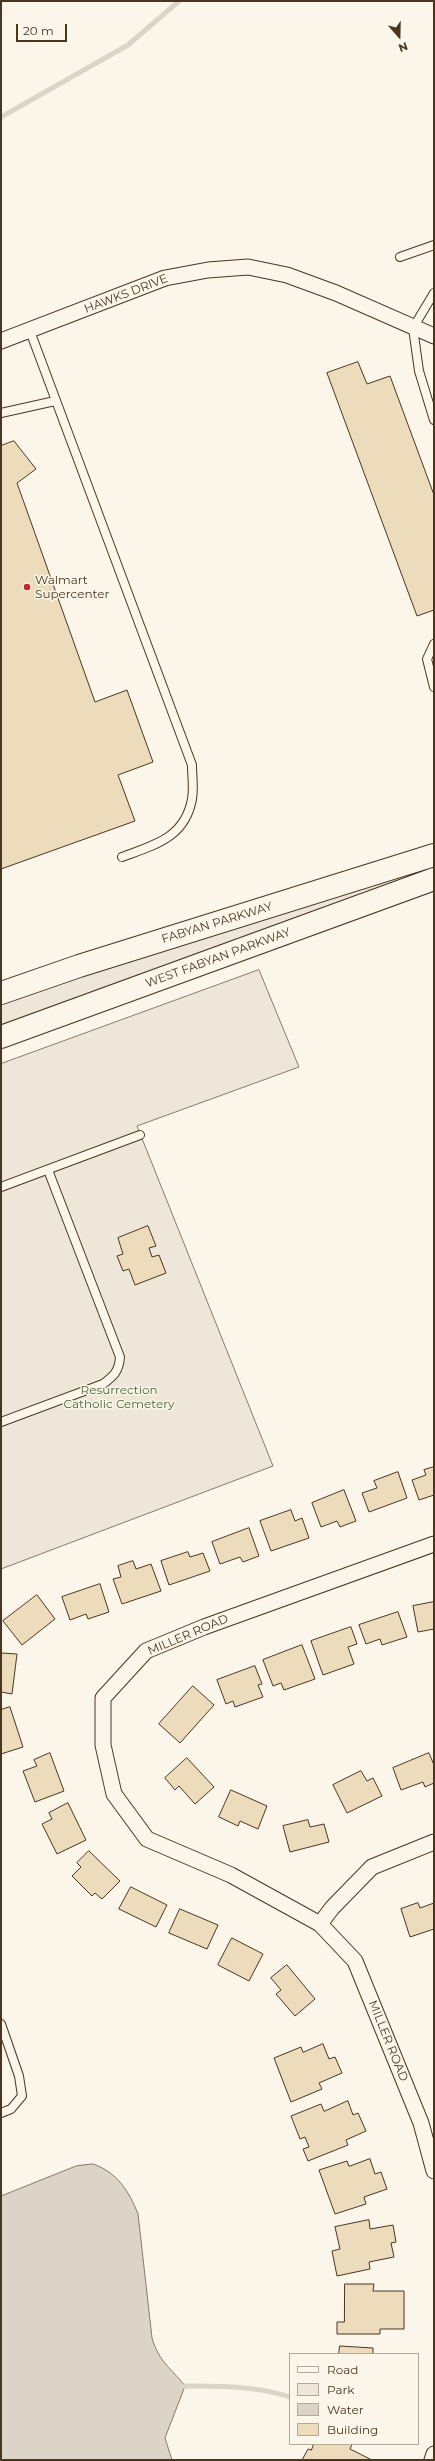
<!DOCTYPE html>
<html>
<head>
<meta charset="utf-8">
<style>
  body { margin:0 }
  #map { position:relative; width:435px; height:2461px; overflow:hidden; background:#fbf6e9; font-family:Montserrat,sans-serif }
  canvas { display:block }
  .frame { position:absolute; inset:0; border:2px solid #4a3520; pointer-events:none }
  .legend { position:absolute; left:289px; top:2353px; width:130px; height:92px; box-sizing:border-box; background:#fbf6e9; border:1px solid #b4a999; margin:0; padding:5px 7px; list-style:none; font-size:12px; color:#4a3520 }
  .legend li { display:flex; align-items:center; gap:8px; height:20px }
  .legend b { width:20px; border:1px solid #b4a999 }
  .north { position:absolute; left:379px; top:16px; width:40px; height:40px; -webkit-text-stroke:3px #fbf6e9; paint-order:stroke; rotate:160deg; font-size:11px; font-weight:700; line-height:16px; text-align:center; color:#4a3520 }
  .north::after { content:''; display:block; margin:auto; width:14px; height:18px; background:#4a3520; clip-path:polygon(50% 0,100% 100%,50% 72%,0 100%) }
  .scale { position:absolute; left:16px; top:24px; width:51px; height:18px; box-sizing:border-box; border:2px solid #4a3520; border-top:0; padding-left:5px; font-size:12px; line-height:14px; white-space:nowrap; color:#4a3520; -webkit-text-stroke:3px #fbf6e9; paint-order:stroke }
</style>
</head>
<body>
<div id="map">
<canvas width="435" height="2461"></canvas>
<div class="frame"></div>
<ul class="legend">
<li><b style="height:5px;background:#fbf6e9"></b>Road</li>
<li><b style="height:11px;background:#ede6d9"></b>Park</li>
<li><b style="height:11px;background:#dcd4c6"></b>Water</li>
<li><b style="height:11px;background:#ecdcbc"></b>Building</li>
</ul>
<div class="north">N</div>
<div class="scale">20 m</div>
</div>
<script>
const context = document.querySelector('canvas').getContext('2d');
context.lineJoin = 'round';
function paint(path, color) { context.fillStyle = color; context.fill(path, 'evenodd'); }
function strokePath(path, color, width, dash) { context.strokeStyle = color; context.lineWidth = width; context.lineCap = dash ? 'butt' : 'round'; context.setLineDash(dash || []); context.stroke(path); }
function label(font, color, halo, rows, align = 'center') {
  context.font = font + ' Montserrat,sans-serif'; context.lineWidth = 3; context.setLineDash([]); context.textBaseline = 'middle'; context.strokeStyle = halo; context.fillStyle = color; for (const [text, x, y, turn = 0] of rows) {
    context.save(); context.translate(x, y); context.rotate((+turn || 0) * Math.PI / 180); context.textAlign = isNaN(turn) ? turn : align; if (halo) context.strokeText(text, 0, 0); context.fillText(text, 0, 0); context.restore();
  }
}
const green = new Path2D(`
  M434,864V872L1,1028V998Z
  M259,970L299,1067L137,1126L273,1466L1,1569V1064Z`);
paint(green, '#ede6d9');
strokePath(green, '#887966', 1);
const water = new Path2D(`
  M93,2164C117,2172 129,2191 138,2214L152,2338C159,2362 171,2368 185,2386L165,2438L172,2460H1V2196L76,2166Z`);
paint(water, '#dcd4c6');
strokePath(water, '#887966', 1);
strokePath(new Path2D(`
  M1,117L128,45L179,1
  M185,2386C220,2386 257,2386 290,2397`), '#dcd4c6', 5);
const building = new Path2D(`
  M358,362L367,384L390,376L434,495V610L417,616L327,373Z
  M14,441L36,469L17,483L95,702L127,690L153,762L118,775L135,821L1,869V446Z
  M148,1226L156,1246L149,1248L152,1257L159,1255L166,1273L135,1285L129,1269L123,1271L117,1256L123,1254L118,1238Z
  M434,1467V1495L419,1500L412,1480L426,1475L424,1470Z
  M398,1472L407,1498L369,1512L362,1493L377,1488L374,1481Z
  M344,1490L356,1521L340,1527L337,1521L321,1527L312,1503Z
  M291,1510L295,1521L302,1518L309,1538L271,1551L260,1521Z
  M249,1528L259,1556L243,1562L240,1557L220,1564L212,1542Z
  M188,1552L190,1557L203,1553L210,1571L169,1585L161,1561Z
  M133,1561L136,1569L151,1564L161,1591L122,1604L113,1579L121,1577L118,1566Z
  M100,1584L109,1612L88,1619L86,1614L70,1620L62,1597Z
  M37,1595L55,1619L22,1645L3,1621Z
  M434,1602V1629L418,1632L413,1606Z
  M398,1612L407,1637L382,1645L380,1639L366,1644L359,1625Z
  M351,1627L357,1644L348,1647L354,1664L323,1675L311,1641Z
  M302,1645L315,1679L284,1690L281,1683L273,1686L263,1660Z
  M1,1653L17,1654L12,1694L1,1692Z
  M255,1666L262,1684L258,1685L263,1697L235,1707L233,1701L226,1704L217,1680Z
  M193,1686L214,1705L180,1743L159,1724Z
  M10,1707L23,1747L1,1754V1710Z
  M50,1753L64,1791L35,1802L23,1771L37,1766L34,1760Z
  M429,1753L434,1765V1783L425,1787L423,1782L401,1790L393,1768Z
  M187,1758L214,1787L195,1804L179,1786L175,1790L165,1778Z
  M361,1771L367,1781L373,1778L382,1796L347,1813L333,1785Z
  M231,1790L267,1806L258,1829L240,1821L238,1826L219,1817Z
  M68,1803L86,1840L57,1854L42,1824L52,1819L49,1813Z
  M308,1820L310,1827L324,1824L329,1842L290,1852L283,1826Z
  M89,1851L120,1881L102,1899L95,1893L92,1896L72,1876L81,1867L77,1863Z
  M131,1887L167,1905L156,1927L119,1909Z
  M418,1903L420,1908L434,1903V1929L410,1937L401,1909Z
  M180,1909L218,1925L207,1949L169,1933Z
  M232,1938L263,1954L249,1981L218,1965Z
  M287,1965L315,1999L295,2016L276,1994L281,1990L271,1978Z
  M323,2044L329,2059L335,2057L342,2073L319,2083L322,2089L291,2102L274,2058L301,2047L303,2052Z
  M348,2101L353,2115L358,2113L366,2131L346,2140L348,2145L308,2161L303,2149L309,2147L305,2137L300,2139L291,2116L321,2104L324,2111Z
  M370,2159L375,2174L381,2172L387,2189L364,2197L366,2204L335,2214L319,2170L347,2161L349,2166Z
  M369,2220L370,2229L393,2225L396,2242L391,2243L394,2257L369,2262L370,2269L337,2276L332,2251L340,2249L335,2227Z
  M345,2284H374L373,2291H404V2329H380V2334H337V2322H344Z
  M340,2346L373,2348V2354H339Z
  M314,2444H352L350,2449L372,2460H302L308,2449L311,2450Z`);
paint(building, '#ecdcbc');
strokePath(building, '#4a3520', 1);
const service = new Path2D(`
  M400,257L434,245
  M434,293L413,328L419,371L434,420
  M30,331L192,765C192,776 194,788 192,799C185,838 154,845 122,857
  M1,413L55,401
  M434,644L427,659L434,687
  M1,1187L140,1135
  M1,1422L103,1384C114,1376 119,1371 120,1357L48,1170
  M1,2024L19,2076L22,2096L11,2109L1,2113`);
const minor = new Path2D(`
  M1,341L165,278L208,270L248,267L287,275L336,293L434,336
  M434,1544L204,1627L146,1651L103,1698V1745L114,1794L147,1839L231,1875L320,1924L355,1961L421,2123L434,2171
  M320,1924L332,1908L372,1867L434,1842
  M432,2460L434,2454`);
const secondary = new Path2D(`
  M1,993L79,966L434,855
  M1,1037L434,879`);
strokePath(service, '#4a3520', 10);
strokePath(minor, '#4a3520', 17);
strokePath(secondary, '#4a3520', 24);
strokePath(service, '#fbf6e9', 8);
strokePath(minor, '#fbf6e9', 15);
strokePath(secondary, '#fbf6e9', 22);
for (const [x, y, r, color] of [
  [27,587,4,"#c62828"]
]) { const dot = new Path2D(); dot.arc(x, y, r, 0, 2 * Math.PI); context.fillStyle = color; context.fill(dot); strokePath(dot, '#fbf6e9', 1.5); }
label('12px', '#4a3520', '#fbf6e9', [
  ["HAWKS DRIVE",126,294,-21],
  ["FABYAN PARKWAY",217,923,-17],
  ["WEST FABYAN PARKWAY",218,958,-20],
  ["MILLER ROAD",188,1635,-23],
  ["MILLER ROAD",388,2041,68]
]);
label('12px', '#4a3520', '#fbf6e9', [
  ["Walmart",35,580],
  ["Supercenter",35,594]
], 'left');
label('12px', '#436837', '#fbf6e9', [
  ["Resurrection",119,1390],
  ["Catholic Cemetery",119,1404]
]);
</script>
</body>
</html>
